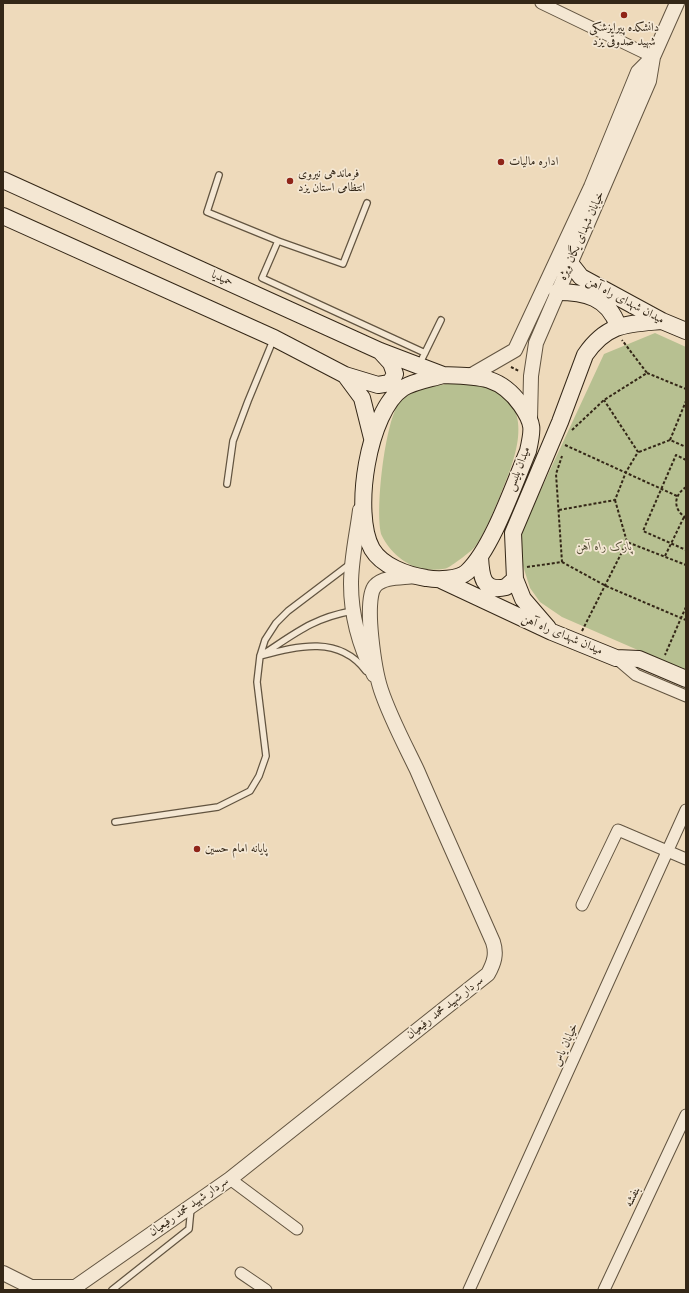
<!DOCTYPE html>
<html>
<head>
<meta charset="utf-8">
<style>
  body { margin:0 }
  #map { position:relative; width:689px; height:1293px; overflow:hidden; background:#eedabb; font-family:Cardo,serif }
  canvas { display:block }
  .frame { position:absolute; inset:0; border:4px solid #342717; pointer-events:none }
</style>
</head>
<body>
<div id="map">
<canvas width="689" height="1293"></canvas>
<div class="frame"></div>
</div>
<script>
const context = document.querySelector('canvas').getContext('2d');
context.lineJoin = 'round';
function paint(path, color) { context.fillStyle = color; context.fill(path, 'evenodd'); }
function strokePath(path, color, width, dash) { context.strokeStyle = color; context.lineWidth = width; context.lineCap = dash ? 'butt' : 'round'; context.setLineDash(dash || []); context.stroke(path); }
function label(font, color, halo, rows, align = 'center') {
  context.font = font + ' Cardo,Amiri,serif'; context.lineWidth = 3.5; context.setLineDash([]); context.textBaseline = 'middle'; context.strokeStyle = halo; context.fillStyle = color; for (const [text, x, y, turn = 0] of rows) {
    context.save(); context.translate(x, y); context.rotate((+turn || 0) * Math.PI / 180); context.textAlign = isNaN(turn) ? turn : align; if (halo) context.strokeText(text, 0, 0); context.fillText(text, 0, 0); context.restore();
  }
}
paint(new Path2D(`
  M655,333L686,347V671L562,617L540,602L530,588L518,550L524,526L604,354Z
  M453,383C462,384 484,383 492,386C537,410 514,461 500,496C494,510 483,537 474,548C470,552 452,566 447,568C442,570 428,570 423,569C406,566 389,551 382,536C374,516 385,418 400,402C413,388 434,386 453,383Z`), '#b7c091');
const service = new Path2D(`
  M219,175L207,212L278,241L343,264L367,203
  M278,241L262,278L425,353
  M419,365L441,320
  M227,484L233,441L248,401L274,338
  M265,653C297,632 314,618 352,611
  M260,656C298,646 339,635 366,671
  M115,822L218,807L250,791L259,776L266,756L257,682L260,656L265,640L276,623L288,611L350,564
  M112,1290L189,1229L191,1208`);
const minor = new Path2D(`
  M541,3L653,57
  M616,658L636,675L686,696
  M582,905L618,830L686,859
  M230,1179L297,1229
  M241,1273L266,1290
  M469,1290L686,810
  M604,1290L686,1115`);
const tertiary = new Path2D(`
  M470,376L515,350L591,187L638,72L653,57
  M530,419L531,376L536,343L649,81L653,57L677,3
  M360,510C357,534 351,559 351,584C351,615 360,647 374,675
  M3,1273L31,1287H74
  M71,1290L230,1179L488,974C494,963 497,954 493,942C468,885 442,828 417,770C405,745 390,717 381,690C375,672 363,600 375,586C384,576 403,578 415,576`);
const secondary = new Path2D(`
  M3,180L380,351L443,375
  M3,216L274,338L345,375L362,398L372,438
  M570,263L581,277L662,321L686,331
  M557,292C585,292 608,297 618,326
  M345,375L378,385L390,383L395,374L391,363L380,351
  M443,375C477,376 500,375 521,405C534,424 533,429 528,451C514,484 492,549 467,572C458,580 437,580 426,578C407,575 382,566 372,549C352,514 368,411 403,388C415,381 430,379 443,375Z
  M480,557C481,575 482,593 506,587L515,579L513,533L560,422L585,355C607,323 627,324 662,321
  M515,579L523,599L548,628
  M441,580L552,632L616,658L639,659L686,679`);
strokePath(service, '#625440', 8);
strokePath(minor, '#625440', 13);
strokePath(tertiary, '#625440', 16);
strokePath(secondary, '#342717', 18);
strokePath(new Path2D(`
  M511,367L519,371
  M647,373L686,389
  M572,430L604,400L647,373L622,340
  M670,440L686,401
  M565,445L677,496
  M639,452L670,440L686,447
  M686,460L676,455L643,531L686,550
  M686,487C673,496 673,509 686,518
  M615,500L627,542L686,565
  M559,510L615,500L626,472L638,452L604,400
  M665,556L684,517
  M562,562L606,586L681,618L665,655
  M527,567L562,562L556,474L562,456
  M686,607L681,618L686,620
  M582,631L627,542`), '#342717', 2, [3, 2]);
strokePath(service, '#f4e7d3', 5.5);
strokePath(minor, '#f4e7d3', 11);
strokePath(tertiary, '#f4e7d3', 14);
strokePath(secondary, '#f4e7d3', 16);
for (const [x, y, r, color] of [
  [624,15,4,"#8f2418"],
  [501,162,4,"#8f2418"],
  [290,181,4,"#8f2418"],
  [197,849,4,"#8f2418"]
]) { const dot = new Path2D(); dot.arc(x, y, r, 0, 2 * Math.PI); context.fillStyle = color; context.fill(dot); strokePath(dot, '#f4e7d3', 1.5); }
label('12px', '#342717', '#f4e7d3', [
  ["دانشکده پیراپزشکی",624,28,"center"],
  ["شهید صدوقی یزد",624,42,"center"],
  ["اداره مالیات",509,162],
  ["فرماندهی نیروی",298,174],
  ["انتظامی استان یزد",298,188],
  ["پایانه امام حسین",205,849]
], 'left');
label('12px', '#342717', '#f4e7d3', [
  ["خیابان شهدای یگان ویژه",582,236,-66],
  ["حمیدیا",222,279,24],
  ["میدان شهدای راه آهن",625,301,28],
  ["میدان پلیس",519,469,-69],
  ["میدان شهدای راه آهن",562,635,23],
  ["سردار شهید محمد رفیعیان",445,1008,-38],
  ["خیابان یاس",566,1045,-66],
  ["بنفشه",633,1197,-65],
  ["سردار شهید محمد رفیعیان",189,1207,-35]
]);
label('italic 12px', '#554d36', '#f4e7d3', [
  ["پارک راه آهن",604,547]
]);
</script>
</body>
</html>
